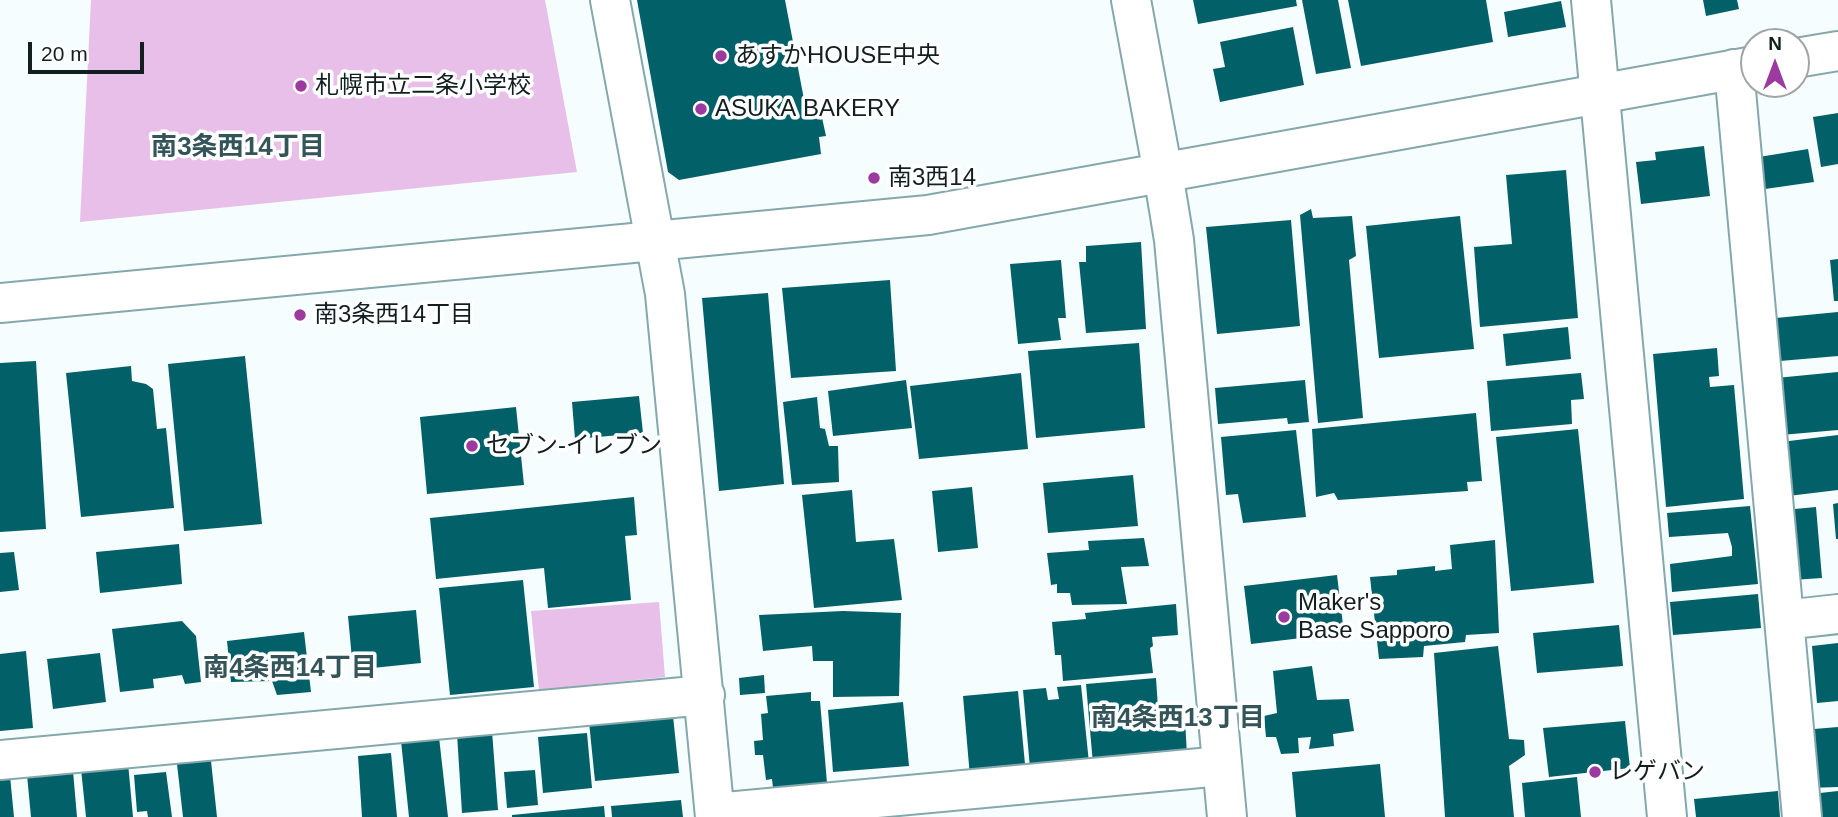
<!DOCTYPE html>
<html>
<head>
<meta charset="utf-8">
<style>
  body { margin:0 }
  #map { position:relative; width:1838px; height:817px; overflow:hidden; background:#f6fdfe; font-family:Arial,sans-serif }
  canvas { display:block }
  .north { position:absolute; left:1740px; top:28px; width:70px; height:70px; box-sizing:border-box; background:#fff; border:2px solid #a0a5a6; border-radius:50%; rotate:0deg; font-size:19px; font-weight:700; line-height:28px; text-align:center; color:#111f21 }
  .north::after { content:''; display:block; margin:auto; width:24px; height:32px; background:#9c3aa0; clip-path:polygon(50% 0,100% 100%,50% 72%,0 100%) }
  .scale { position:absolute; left:28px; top:42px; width:116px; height:32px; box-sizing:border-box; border:4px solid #111f21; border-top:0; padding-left:9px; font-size:21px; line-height:24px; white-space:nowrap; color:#111f21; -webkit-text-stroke:5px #fff; paint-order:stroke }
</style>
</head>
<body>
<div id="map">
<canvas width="1838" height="817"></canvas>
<div class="north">N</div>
<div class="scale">20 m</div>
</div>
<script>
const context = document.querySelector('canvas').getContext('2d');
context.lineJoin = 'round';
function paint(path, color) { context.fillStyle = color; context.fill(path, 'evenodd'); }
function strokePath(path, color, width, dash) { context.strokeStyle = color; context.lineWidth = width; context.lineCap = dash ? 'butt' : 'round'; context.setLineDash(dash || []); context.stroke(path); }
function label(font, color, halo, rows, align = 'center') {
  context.font = font + ' Arial,"Noto Sans JP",sans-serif'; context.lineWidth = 7; context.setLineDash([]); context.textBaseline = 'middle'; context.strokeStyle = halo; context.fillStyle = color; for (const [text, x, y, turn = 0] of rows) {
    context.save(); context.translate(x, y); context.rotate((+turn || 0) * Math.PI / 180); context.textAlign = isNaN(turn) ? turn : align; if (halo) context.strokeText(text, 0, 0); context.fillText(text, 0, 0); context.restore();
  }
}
paint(new Path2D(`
  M91,0H545L577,172L80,222Z
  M659,602L665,677L539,690L531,611Z`), '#e7bfe8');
paint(new Path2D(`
  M637,0H785L807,115L821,113L826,136L819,137L821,154L679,180L668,172Z
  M1193,0H1296L1297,6L1198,24Z
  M1302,0H1338L1351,68L1316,74Z
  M1348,0H1486L1493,42L1361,66Z
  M1703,0H1737L1739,9L1706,16Z
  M1561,1L1566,27L1508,37L1504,12Z
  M1293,27L1304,85L1220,102L1213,69L1225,67L1220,42Z
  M1838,113V164L1821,167L1813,117Z
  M1704,146L1710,196L1641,204L1636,162L1656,160L1655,152Z
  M1808,149L1814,182L1765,189L1759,157Z
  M1566,170L1578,318L1480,327L1474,247L1512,244L1506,175Z
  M1311,209L1313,218L1352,216L1356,256L1349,260L1363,418L1318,423L1300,215Z
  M1460,216L1474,349L1379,358L1366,226Z
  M1291,220L1300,326L1217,334L1206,227Z
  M1141,242L1146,329L1086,333L1079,262H1086V246Z
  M1838,259V301H1834L1830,260Z
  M1061,260L1066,318H1058L1061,340L1018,344L1010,264Z
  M890,280L896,371L791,378L782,288Z
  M768,293L784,484L719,491L702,298Z
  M1838,312V356L1780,361L1776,318Z
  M1568,327L1571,359L1506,366L1503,334Z
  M1139,343L1145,428L1036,438L1028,351Z
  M1717,348L1719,376L1709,377L1710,387L1734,385L1744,499L1666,507L1653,354Z
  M245,356L262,524L184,531L168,364Z
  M36,361L46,529L0,532V363Z
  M131,366L132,381L146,384L153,389L157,429L166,428L174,508L81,517L66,373Z
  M1838,372V430L1781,435L1776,378Z
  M1021,373L1028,449L919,459L910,386Z
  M1581,373L1584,399L1571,400L1572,424L1491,431L1487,381Z
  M906,380L912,428L833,436L828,391Z
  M1305,380L1309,422L1288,424L1287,418L1218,424L1215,388Z
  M639,396L643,433L575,439L572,402Z
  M817,397L820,428L825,429L829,446H838L839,482L792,485L783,402Z
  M516,407L524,485L427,494L420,417Z
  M1476,413L1482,481L1467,482L1468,491L1338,500L1334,493L1316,497L1312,429Z
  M1578,429L1594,583L1511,591L1496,437Z
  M1296,430L1306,517L1243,523L1238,494L1226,495L1221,437Z
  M1838,435V490L1788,496L1781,442Z
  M1133,475L1138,526L1048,533L1043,483Z
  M972,487L978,548L938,552L932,491Z
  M852,490L856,542L894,539L902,600L814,608L802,495Z
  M634,497L637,535L625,536L631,600L548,608L544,568L436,579L430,518Z
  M1838,503V539H1836L1833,504Z
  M1750,506L1758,584L1672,592L1670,564L1732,556V547L1728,533L1669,537L1667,513Z
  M1816,507L1822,578L1792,580L1784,510Z
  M1144,538L1149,566L1121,567L1127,604L1072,605L1070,593H1057V584L1051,585L1047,553L1089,550L1088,541Z
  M1495,540L1499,633L1466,635L1465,642L1424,646L1423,657L1379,659L1370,577L1397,575V570L1435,566V571L1452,569L1450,545Z
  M179,544L182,584L100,593L96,552Z
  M14,552L19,590L0,592V553Z
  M1337,575L1344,633L1251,644L1244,586Z
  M523,580L534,687L450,695L439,588Z
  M1758,594L1761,628L1673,635L1670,602Z
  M1176,604L1178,635L1152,637L1153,646L1150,648L1153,673L1063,681L1061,655H1055L1052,622L1086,619L1085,613Z
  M416,610L421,663L353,670L348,616Z
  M843,611L901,613L899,696L833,697V661H813L812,646L763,651L759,615Z
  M182,621L196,636L201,682L185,684L182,675L153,679L154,688L120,692L112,629Z
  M1619,625L1623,666L1537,673L1533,633Z
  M304,632L311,692L277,695L272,681L231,682L227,641Z
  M1838,643V701L1817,703L1812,646Z
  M1498,646L1509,739L1524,740L1525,755L1509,766L1514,817H1445L1434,653Z
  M26,651L33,728L0,731V654Z
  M100,653L106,702L53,709L47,659Z
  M1312,666L1317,700L1349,699L1354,731L1333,734L1334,746L1309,749L1311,737L1298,738L1299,753L1281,754L1276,737H1266L1264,716L1277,713L1273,671Z
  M764,675L765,693L740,695L739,678Z
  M1156,678L1158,708H1165L1166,715H1173L1176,720L1185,719L1187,755L1093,764L1086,684Z
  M1081,685L1089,763L1030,768L1023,690L1046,688L1048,700L1059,699L1057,687Z
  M1018,691L1025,764L999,766L1000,774L970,777L963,696Z
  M811,692V701H820L827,783L820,784V793L774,797L772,779L766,780L763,755H755L754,741L763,740L761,714L768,713L766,696Z
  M903,702L909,766L833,772L828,710Z
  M673,716L679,773L595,781L589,722Z
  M1625,721L1630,768L1549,777L1543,728Z
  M1838,727V787L1808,788L1802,730Z
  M492,731L498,810L462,813L457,734Z
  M587,733L592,788L543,793L538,737Z
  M439,737L448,817H409L401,741Z
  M391,753L397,817H362L358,756Z
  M211,761L217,817H183L177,764Z
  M128,763L133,817H86L81,769Z
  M1380,764L1385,817H1296L1292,772Z
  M535,770L538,805L507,808L504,772Z
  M73,771L77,817H31L27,775Z
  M166,772L172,817H148L147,811L137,812L134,775Z
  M10,776L14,817H0V777Z
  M1577,777L1581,817H1525L1522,783Z
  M1778,791L1780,817H1696L1694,799Z
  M1838,791V817H1813L1811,794Z
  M681,800L683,817H612L611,806Z
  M604,806L605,817H512V815Z`), '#026068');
const minor = new Path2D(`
  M610,0L665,294L715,817
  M1591,0L1667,817
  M1734,69L1802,817
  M1163,173L1174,240L1227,817
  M1784,620L1838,614
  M0,760L705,695
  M715,813L1222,766`);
const tertiary = new Path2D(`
  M1131,0L1163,173
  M1796,58L1838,51
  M0,303L928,215L1754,66`);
strokePath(minor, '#85a8ac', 42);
strokePath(tertiary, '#85a8ac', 42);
strokePath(minor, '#fff', 38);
strokePath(tertiary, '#fff', 38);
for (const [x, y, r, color] of [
  [721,56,7,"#9c3aa0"],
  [301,86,7,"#9c3aa0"],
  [701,109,7,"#9c3aa0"],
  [874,178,7,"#9c3aa0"],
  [300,315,7,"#9c3aa0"],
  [472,446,7,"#9c3aa0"],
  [1284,617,7,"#9c3aa0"],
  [1595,772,7,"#9c3aa0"]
]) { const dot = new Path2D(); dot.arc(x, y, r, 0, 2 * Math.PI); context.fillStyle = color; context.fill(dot); strokePath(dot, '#fff', 2.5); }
label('24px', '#111f21', '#fff', [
  ["あすかHOUSE中央",735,56],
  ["札幌市立二条小学校",315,86],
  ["ASUKA BAKERY",715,109],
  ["南3西14",888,178],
  ["南3条西14丁目",314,315],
  ["セブン-イレブン",486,446],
  ["Maker's",1298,603],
  ["Base Sapporo",1298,631],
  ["レゲバン",1609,772]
], 'left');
label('bold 26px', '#335458', '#fff', [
  ["南3条西14丁目",238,148],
  ["南4条西14丁目",290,669],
  ["南4条西13丁目",1178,719]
]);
</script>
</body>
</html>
